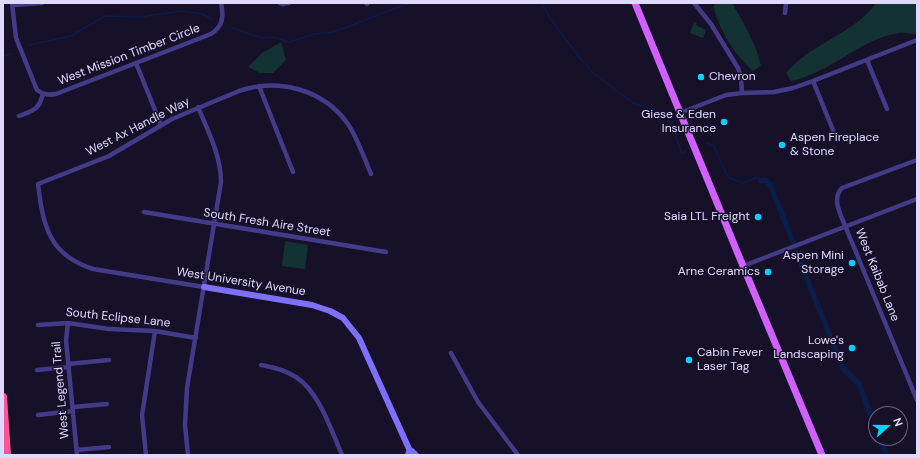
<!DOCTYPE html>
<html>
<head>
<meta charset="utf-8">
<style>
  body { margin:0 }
  #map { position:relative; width:920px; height:458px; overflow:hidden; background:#171029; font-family:"DM Sans",sans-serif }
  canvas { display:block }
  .frame { position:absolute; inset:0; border:4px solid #e0d9ff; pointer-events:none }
  .north { position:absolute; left:868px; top:406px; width:40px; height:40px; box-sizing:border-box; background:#171029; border:1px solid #67607f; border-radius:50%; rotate:69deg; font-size:11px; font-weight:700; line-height:16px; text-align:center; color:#e0d9ff }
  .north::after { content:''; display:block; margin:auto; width:14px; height:18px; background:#05d2ff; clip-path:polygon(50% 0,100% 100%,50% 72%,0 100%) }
</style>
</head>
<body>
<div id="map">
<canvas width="920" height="458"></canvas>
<div class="frame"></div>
<div class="north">N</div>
</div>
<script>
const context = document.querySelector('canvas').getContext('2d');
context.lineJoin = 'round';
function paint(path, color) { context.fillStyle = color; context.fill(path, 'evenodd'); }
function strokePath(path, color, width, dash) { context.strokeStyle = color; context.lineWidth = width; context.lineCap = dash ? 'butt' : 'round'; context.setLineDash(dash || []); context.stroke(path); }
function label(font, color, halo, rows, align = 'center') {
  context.font = font + ' "DM Sans",sans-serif'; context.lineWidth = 3; context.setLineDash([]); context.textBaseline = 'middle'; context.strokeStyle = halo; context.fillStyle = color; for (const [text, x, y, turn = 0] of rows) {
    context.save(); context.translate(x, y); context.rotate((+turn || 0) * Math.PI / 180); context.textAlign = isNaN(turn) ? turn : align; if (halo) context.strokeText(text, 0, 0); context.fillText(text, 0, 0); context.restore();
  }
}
paint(new Path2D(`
  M716,3H732C744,24 756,43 761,66L753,71C733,53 721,33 713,6Z
  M876,3H917V34C911,34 904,32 898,33C859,40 830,73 791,81L786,73C812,42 853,35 876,3Z
  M694,22L697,23L696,25L706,30L703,38L690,33Z
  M281,42L286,60L273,73H260L248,67L262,53Z
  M285,241L308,245L305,269L282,266Z`), '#133233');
strokePath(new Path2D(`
  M542,3L550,18L580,58L592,72L633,103L664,113L670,122L682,153L686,151
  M231,28L262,38L273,37L289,42L314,34L334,32L409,3
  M29,45L71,36L105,16L139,17L182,11L202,14L212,19
  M3,56L12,54
  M707,143L713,145L728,177L743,183L759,177L761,181`), '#0a1c48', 1.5);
strokePath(new Path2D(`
  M761,181L765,180L770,184L793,242
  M796,252L843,368L859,384L876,429
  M880,438L886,455`), '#0a1c48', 5.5);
strokePath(new Path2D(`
  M12,3L16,38L37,90C44,95 48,95 56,94L211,34C223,26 224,17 221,3
  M280,3L283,4L289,3
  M366,3L367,4
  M694,3L711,24L738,68L741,77L742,93
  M13,5L42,3
  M785,13L786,3
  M867,60L887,109
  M136,63L161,125
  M813,81L833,130
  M259,86L293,172
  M680,113L726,95L742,93L774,92L793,88L813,81L917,40
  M19,116C34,110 38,111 43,94
  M917,160L842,188C831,199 841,215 846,228L917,400
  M144,212L386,252
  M743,266L917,199
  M204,287L93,269C49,255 43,226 38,184L109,156L172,119L239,91C279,78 323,89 348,124C358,139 364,158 371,174
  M68,323L66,340L77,455
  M38,325L68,323L109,329L155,331L196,338
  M451,353L478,402L518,455
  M68,364L109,360
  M261,365C273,367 285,370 296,377C320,393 331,430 342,455
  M37,370L69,367
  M73,407L107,404
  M38,415L73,411
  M77,450L109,447
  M146,455L142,415L155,331
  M188,455L185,425L187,388L221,182C221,156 208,131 198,107`), '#443b88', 4.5);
strokePath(new Path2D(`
  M204,287L312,305L330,311L343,318L359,338L410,451
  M408,455L409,452L412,451L416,455`), '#7e70ff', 6);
strokePath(new Path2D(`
  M635,3L743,266L822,455`), '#d060ff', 7);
strokePath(new Path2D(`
  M3,397L7,455`), '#ff5498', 8);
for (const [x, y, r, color] of [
  [701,77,4,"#05d2ff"],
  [724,122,4,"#05d2ff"],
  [782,145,4,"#05d2ff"],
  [758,217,4,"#05d2ff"],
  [852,263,4,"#05d2ff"],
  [768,272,4,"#05d2ff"],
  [852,348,4,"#05d2ff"],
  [689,360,4,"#05d2ff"]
]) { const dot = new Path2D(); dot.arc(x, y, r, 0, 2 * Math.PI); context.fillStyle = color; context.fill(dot); strokePath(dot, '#171029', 1.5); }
label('12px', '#e0d9ff', '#171029', [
  ["West Mission Timber Circle",129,55,-21],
  ["West Ax Handle Way",138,127,-27],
  ["South Fresh Aire Street",267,223,9],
  ["West Kaibab Lane",877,275,68],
  ["West University Avenue",241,282,9],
  ["South Eclipse Lane",118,318,6],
  ["West Legend Trail",61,390,-95]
]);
label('12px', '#e0d9ff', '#171029', [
  ["Chevron",709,77,"left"],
  ["Giese & Eden",716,115],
  ["Insurance",716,129],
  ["Aspen Fireplace",790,138,"left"],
  ["& Stone",790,152,"left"],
  ["Saia LTL Freight",750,217],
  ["Aspen Mini",844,256],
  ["Storage",844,270],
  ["Arne Ceramics",760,272],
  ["Lowe's",844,341],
  ["Landscaping",844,355],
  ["Cabin Fever",697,353,"left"],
  ["Laser Tag",697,367,"left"]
], 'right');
</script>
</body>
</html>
